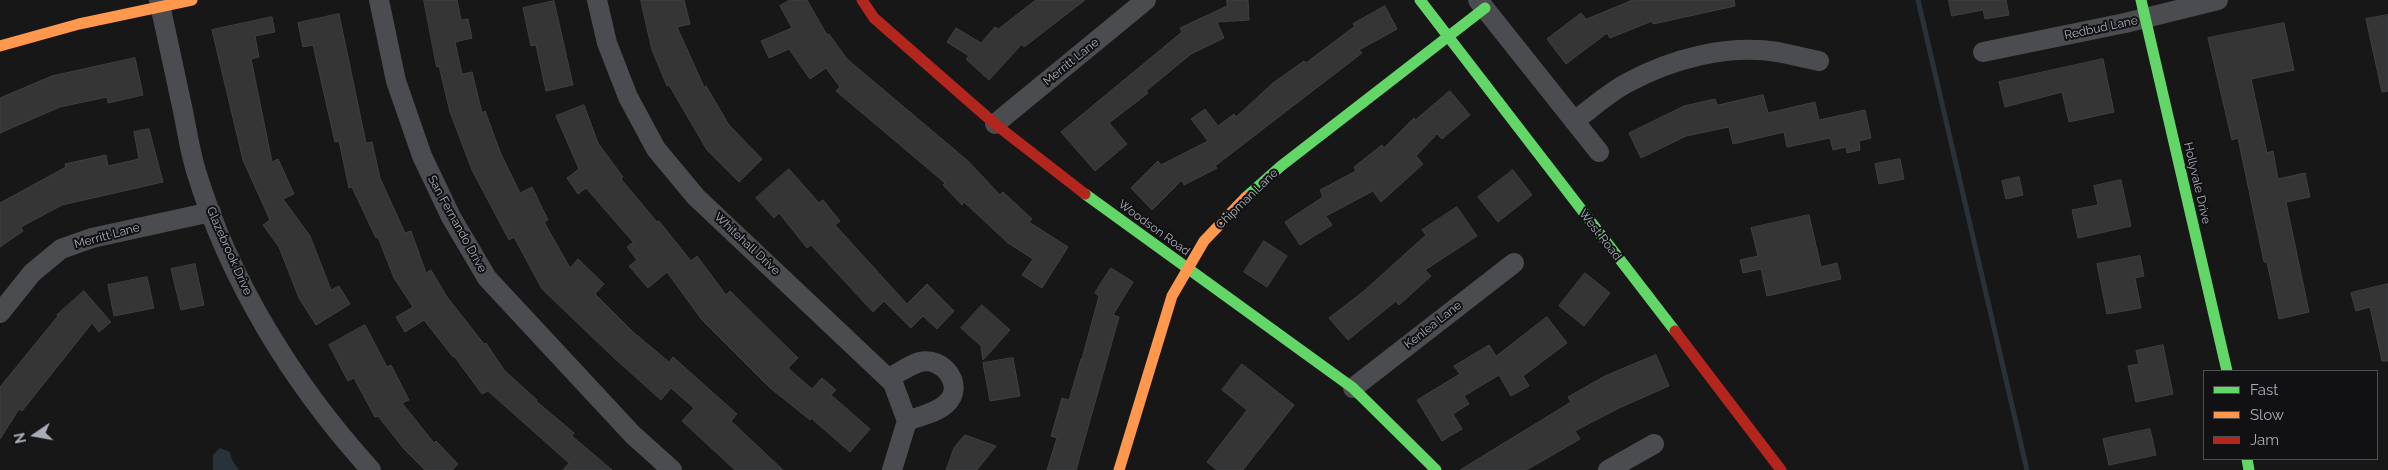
<!DOCTYPE html>
<html>
<head>
<meta charset="utf-8">
<style>
  body { margin:0 }
  #map { position:relative; width:2388px; height:470px; overflow:hidden; background:#171717; font-family:Raleway,sans-serif }
  canvas { display:block }
  .legend { position:absolute; left:2203px; top:370px; width:175px; height:90px; box-sizing:border-box; background:#111113; border:1px solid #4d4f55; margin:0; padding:6px 9px; list-style:none; font-size:15px; color:#a8adb8 }
  .legend li { display:flex; align-items:center; gap:10px; height:25px }
  .legend b { width:25px; border:1px solid #4d4f55 }
  .north { position:absolute; left:10px; top:410px; width:50px; height:50px; -webkit-text-stroke:4px #111113; paint-order:stroke; rotate:258deg; font-size:14px; font-weight:700; line-height:20px; text-align:center; color:#a8adb8 }
  .north::after { content:''; display:block; margin:auto; width:18px; height:22px; background:#a8adb8; clip-path:polygon(50% 0,100% 100%,50% 72%,0 100%) }
</style>
</head>
<body>
<div id="map">
<canvas width="2388" height="470"></canvas>
<ul class="legend">
<li><b style="height:6px;background:#63d668"></b>Fast</li>
<li><b style="height:6px;background:#ff974d"></b>Slow</li>
<li><b style="height:6px;background:#b3261e"></b>Jam</li>
</ul>
<div class="north">N</div>
</div>
<script>
const context = document.querySelector('canvas').getContext('2d');
context.lineJoin = 'round';
function paint(path, color) { context.fillStyle = color; context.fill(path, 'evenodd'); }
function strokePath(path, color, width, dash) { context.strokeStyle = color; context.lineWidth = width; context.lineCap = dash ? 'butt' : 'round'; context.setLineDash(dash || []); context.stroke(path); }
function label(font, color, halo, rows, align = 'center') {
  context.font = font + ' Raleway,sans-serif'; context.lineWidth = 4; context.setLineDash([]); context.textBaseline = 'middle'; context.strokeStyle = halo; context.fillStyle = color; for (const [text, x, y, turn = 0] of rows) {
    context.save(); context.translate(x, y); context.rotate((+turn || 0) * Math.PI / 180); context.textAlign = isNaN(turn) ? turn : align; if (halo) context.strokeText(text, 0, 0); context.fillText(text, 0, 0); context.restore();
  }
}
paint(new Path2D(`
  M220,448L230,452L232,460L239,470H213V455Z`), '#2a3239');
strokePath(new Path2D(`
  M1918,0L2027,470`), '#2a3239', 5);
const building = new Path2D(`
  M424,0H457L461,20L468,19L472,38L455,42L462,74L472,72L482,113L485,111L501,154L520,193L532,187L548,220L544,222L570,268L578,259L604,284L595,294L633,332L669,362L673,357L737,414L731,421L783,470H735L682,421L694,408L671,388L661,400L612,356L542,289L514,237L509,240L472,170L450,112L439,66L437,67Z
  M641,0H684L690,24L677,27L704,87L706,86L729,125L762,159L739,182L707,150L669,85L667,86L652,50Z
  M790,0H807L827,35L829,34L847,59L968,161L1000,195L1003,192L1032,219L1029,222L1068,247L1042,288L1022,275L1033,259L1008,243L964,202L962,205L943,185L945,183L836,91L840,87L826,68L810,79L789,49L769,58L761,41L792,28L780,6Z
  M1036,0H1085L1024,47L1022,44L989,80L966,59L969,56L947,42L956,28L981,43L995,27L998,29Z
  M1227,0H1248L1249,20L1217,22L1224,38L1191,54L1146,91L1148,93L1109,123L1127,144L1095,171L1061,132L1182,32L1180,28L1227,6Z
  M1633,0H1734L1735,6L1653,24L1652,21L1610,38L1607,33L1566,64L1547,39L1581,13L1586,19Z
  M1949,0H2006L2009,15L1985,19L1983,10L1952,16Z
  M554,1L573,85L546,91L536,45L531,46L523,8Z
  M1385,6L1397,29L1359,50L1362,53L1215,166L1217,168L1184,185L1182,180L1152,210L1131,188L1158,161L1161,165L1208,141L1191,119L1205,109L1218,126L1234,114L1236,117L1273,83L1304,61L1306,63L1355,26L1353,24Z
  M339,14L366,143L372,142L380,178L405,233L411,231L426,273L431,270L447,297L484,344L486,343L504,370L537,400L536,401L574,433L572,436L612,470H563L569,463L488,391L482,394L454,356L453,357L424,320L405,332L396,317L413,307L394,278L378,237L376,238L352,187L349,188L339,141L335,142L313,45L303,47L298,23Z
  M2388,15V91L2382,92L2366,19Z
  M272,17L275,32L255,36L259,57L251,59L272,162L278,159L294,194L283,199L310,236L331,290L339,286L350,304L316,325L299,298L279,247L263,225L270,220L243,160L212,30Z
  M2284,23L2294,70L2251,79L2267,153L2273,151L2278,179L2305,173L2310,197L2286,202L2309,312L2279,319L2267,262H2264L2238,138L2232,140L2208,38Z
  M135,58L143,95L108,103L107,97L60,107L0,133V98L52,76Z
  M2103,59L2114,112L2069,122L2062,92L2005,107L1999,82Z
  M1450,91L1470,115L1442,139L1437,134L1416,156L1423,164L1381,202L1373,191L1326,216L1332,225L1300,245L1285,222L1323,197L1320,190L1356,171L1354,167L1382,145L1384,148L1414,118L1415,120Z
  M1763,95L1768,113L1815,102L1819,120L1865,110L1871,138L1859,141L1860,150L1847,153L1846,147L1833,150L1830,138L1787,147L1784,132L1733,144L1729,127L1686,136L1641,158L1629,133L1684,106L1715,99L1717,105Z
  M584,105L598,143L623,177L621,179L657,222L659,221L691,261L697,256L726,295L730,291L798,358L788,368L812,389L822,378L836,390L831,395L870,429L850,452L811,418L810,420L769,387L702,320L667,272L648,288L629,266L637,260L627,247L633,242L586,188L578,194L567,178L579,169L556,116Z
  M149,129L163,182L62,205L21,227L23,231L0,247V203L66,167L65,164L106,155L108,166L139,159L134,132Z
  M1900,159L1904,179L1879,184L1875,164Z
  M789,169L819,203L823,200L840,221L835,225L907,304L927,284L954,311L937,329L923,316L911,328L884,301L873,312L811,245L807,248L779,213L774,218L756,198Z
  M1513,170L1532,195L1498,222L1478,197Z
  M2019,177L2023,195L2006,199L2002,181Z
  M2121,180L2131,226L2078,238L2072,210L2098,205L2094,186Z
  M1457,207L1477,236L1425,270L1431,276L1399,305L1396,301L1348,340L1329,318L1364,291L1426,235L1422,230Z
  M1809,215L1821,267L1837,263L1841,279L1767,296L1761,269L1743,273L1740,260L1758,256L1751,228Z
  M1264,241L1287,256L1267,287L1244,272Z
  M2140,256L2144,276L2135,278L2141,308L2107,314L2097,264Z
  M195,264L204,305L181,310L171,269Z
  M1111,268L1133,282L1113,315L1119,317L1076,470H1047L1057,438L1051,436L1062,398L1069,400L1081,359H1082L1099,296L1095,293Z
  M1585,273L1610,293L1584,326L1559,306Z
  M147,277L154,308L114,316L108,285Z
  M2388,284V361H2382L2370,307L2356,311L2351,293Z
  M84,291L111,322L99,332L92,323L22,411L19,409L0,439V387L58,316L57,315Z
  M982,305L1010,330L983,360L981,346L961,328Z
  M1547,317L1567,343L1523,376L1529,386L1511,396L1499,375L1464,396L1469,404L1453,414L1462,429L1442,441L1417,400L1460,374L1454,366L1489,345L1496,356Z
  M365,325L387,367L391,365L409,400L402,403L434,443L436,441L458,464L452,470H425L404,449L378,416L375,417L354,378L348,381L329,345Z
  M2163,345L2173,394L2136,402L2128,366L2139,364L2136,351Z
  M1656,355L1669,386L1619,408L1575,431L1580,439L1544,460L1526,470H1460L1571,402L1568,397L1605,376Z
  M1013,358L1020,396L990,401L983,363Z
  M1242,364L1294,405L1243,470H1217L1207,462L1247,410L1222,390Z
  M2150,429L2156,455L2109,465L2103,439Z
  M965,435L996,446L977,470H946L954,448Z`);
paint(building, '#353536');
strokePath(building, '#3f4043', 1);
strokePath(new Path2D(`
  M159,0C167,37 175,74 183,111C187,131 190,151 196,171C230,282 293,384 371,470
  M379,0L396,81L422,156L451,217L487,278L633,435L672,470
  M597,0L607,43L628,97L656,149L696,197L893,383L907,421L892,470
  M1478,0L1599,152
  M1983,52L2125,23L2218,0
  M1574,121C1591,109 1608,93 1627,83C1671,59 1727,44 1778,52C1792,55 1805,58 1819,61
  M995,124L1146,0
  M0,313L32,273L61,249L92,238L211,212
  M889,378C899,373 909,365 920,362C943,356 966,386 946,404C936,413 920,416 907,421
  M1353,388L1514,263
  M1608,470L1654,444`), '#4b4c50', 20);
strokePath(new Path2D(`
  M1420,0L1675,331
  M2141,0L2227,371
  M1085,194L1353,388L1436,470
  M1246,197L1281,166L1485,8
  M2247,459L2249,470`), '#63d668', 11);
strokePath(new Path2D(`
  M0,46L79,24L192,0
  M1119,470L1172,296L1204,241L1246,197`), '#ff974d', 11);
strokePath(new Path2D(`
  M862,0L874,18L995,124L1085,194
  M1675,331L1781,470`), '#b3261e', 11);
label('12px', '#a8adb8', '#111113', [
  ["Redbud Lane",2101,28,-12],
  ["Merritt Lane",1071,62,-39],
  ["Hollyvale Drive",2197,183,77],
  ["Chipman Lane",1247,199,-44],
  ["San Fernando Drive",457,224,61],
  ["Woodson Road",1154,228,36],
  ["West Road",1600,235,52],
  ["Merritt Lane",107,236,-15],
  ["Whitehall Drive",747,244,43],
  ["Glazebrook Drive",229,251,66],
  ["Kenlea Lane",1433,325,-38]
]);
</script>
</body>
</html>
